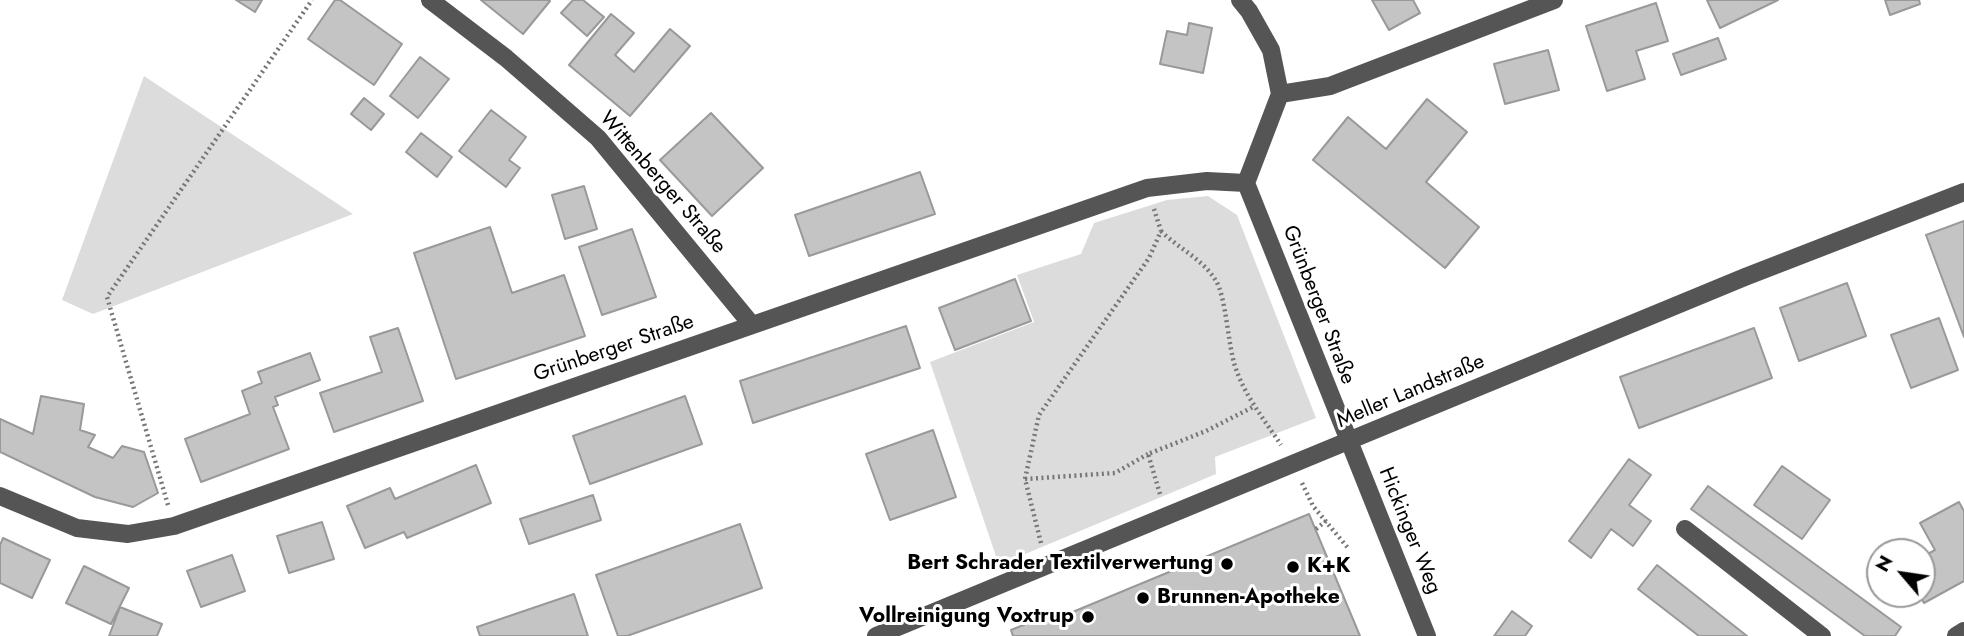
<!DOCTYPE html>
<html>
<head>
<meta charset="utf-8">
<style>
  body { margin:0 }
  #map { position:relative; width:1964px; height:636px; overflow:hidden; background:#fff; font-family:Jost,sans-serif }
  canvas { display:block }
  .north { position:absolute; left:1866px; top:538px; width:70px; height:70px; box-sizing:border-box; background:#fff; border:2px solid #999; border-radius:50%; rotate:299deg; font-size:19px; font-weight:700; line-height:28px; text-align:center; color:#000 }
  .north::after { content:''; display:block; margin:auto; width:24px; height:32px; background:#000; clip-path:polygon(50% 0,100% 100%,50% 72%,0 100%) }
</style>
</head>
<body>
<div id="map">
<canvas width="1964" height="636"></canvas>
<div class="north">N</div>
</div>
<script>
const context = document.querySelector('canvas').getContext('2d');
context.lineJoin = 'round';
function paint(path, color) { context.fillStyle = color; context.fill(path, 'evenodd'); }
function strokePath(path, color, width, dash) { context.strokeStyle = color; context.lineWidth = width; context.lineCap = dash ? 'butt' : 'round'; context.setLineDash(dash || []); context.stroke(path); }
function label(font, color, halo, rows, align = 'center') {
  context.font = font + ' Jost,sans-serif'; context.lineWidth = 6; context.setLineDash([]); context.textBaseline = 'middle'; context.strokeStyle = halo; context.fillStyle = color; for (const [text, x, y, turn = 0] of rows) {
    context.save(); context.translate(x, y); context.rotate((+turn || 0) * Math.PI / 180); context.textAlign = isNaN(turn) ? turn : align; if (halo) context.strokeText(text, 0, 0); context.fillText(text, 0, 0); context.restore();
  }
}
paint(new Path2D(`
  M144,76L353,214L93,314L62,300Z
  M1208,196L1237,215L1316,418L1215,457L1216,474L999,565L930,362L1034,322L1017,275L1081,254L1094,223L1167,200Z`), '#dcdcdc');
const building = new Path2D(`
  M236,0H262L255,12Z
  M335,0H340L402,44L374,85L308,39Z
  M481,0H548L550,1L523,34Z
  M573,0H583L604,17L587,36L561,13Z
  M1372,0H1413L1420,13L1389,30Z
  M1707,0H1778L1720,28Z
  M1885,0H1919L1920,4L1890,15Z
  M1656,3L1668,41L1636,51L1645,79L1607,91L1586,26Z
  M611,14L634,33L615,55L634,72L670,29L690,46L630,116L569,65Z
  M1189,23L1212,28L1203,73L1160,64L1167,31L1187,35Z
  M1718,38L1726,59L1681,75L1673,54Z
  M1548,50L1559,90L1505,104L1494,64Z
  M420,57L449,79L418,118L390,96Z
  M364,98L384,114L371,130L351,114Z
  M1427,99L1467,132L1426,182L1479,227L1445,268L1313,160L1348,117L1386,149Z
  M491,110L526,137L509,160L520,168L506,187L459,151Z
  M711,113L763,168L712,216L660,160Z
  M421,133L452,157L437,177L406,152Z
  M920,172L935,214L809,256L795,215Z
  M584,186L597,229L565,239L552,195Z
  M1964,221V337L1926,235Z
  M490,227L512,293L564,275L585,336L456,379L414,253Z
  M632,229L656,297L602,315L579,247Z
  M1015,279L1031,321L955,350L939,308Z
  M1847,283L1866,336L1799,361L1780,308Z
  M1939,318L1958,370L1911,388L1891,335Z
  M906,326L920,368L753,423L740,381Z
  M398,328L423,401L334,432L320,393L382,372L370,337Z
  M1754,328L1772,378L1639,428L1620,377Z
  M310,353L320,380L275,397L278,405L273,407L289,449L201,482L185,439L250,414L242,391L262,383L258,372Z
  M41,396L84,404L80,430L95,435L88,447L113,458L122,446L144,452L158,493L133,507L95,497L0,452V419L33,434Z
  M685,396L702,444L590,484L573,436Z
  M933,430L956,497L890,520L866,454Z
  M1629,459L1651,475L1629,505L1651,521L1633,546L1611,529L1591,558L1569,541Z
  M476,465L491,503L407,538L404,532L365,548L347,506L390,488L395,499Z
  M1782,466L1830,500L1802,539L1754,505Z
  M1708,486L1901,627L1895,636H1865L1691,509Z
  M593,495L601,520L529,544L520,519Z
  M1959,502L1964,511V581L1924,603L1919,594H1922V557L1935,550L1920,523Z
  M1309,514L1360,636H1013L1011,630L1061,610L1063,616Z
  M322,522L334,559L289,573L277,536Z
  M740,524L762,588L627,636H618L596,575Z
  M3,538L50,560L32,598L0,583V545Z
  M232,555L245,591L201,607L187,571Z
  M1657,565L1747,636H1699L1638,589Z
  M84,566L129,588L111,624L66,603Z
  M574,594L588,636H480L477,627Z
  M120,607L162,624L157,636H109Z
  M1512,611L1532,626L1525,636H1494Z`);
paint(building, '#c4c4c4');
strokePath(building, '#999', 2);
strokePath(new Path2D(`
  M1161,231C1179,249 1203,259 1216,281C1226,297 1228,345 1235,366C1244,395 1264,419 1281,445
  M1025,479L1115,473L1148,454
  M1302,483L1313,506L1348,548
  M1160,494L1148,454L1206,431L1255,406
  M168,505L107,297L312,0
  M1316,529L1326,521
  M1041,543L1025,479L1039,415L1149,258L1161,231L1154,209`), '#777', 4.5, [2, 3.5]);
strokePath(new Path2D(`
  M430,0L506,58L598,138L752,325
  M1240,0L1249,11L1271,50L1280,94
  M1280,94L1330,86L1554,0
  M1246,183L1427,636
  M0,496L77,528L128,534L174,526L1147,188L1207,181L1246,183L1280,94
  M1685,529L1822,636
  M876,636L1745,277L1964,192
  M1956,636L1964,631`), '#555', 18);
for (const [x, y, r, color] of [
  [1227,564,7,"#000"],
  [1293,567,7,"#000"],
  [1143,598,7,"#000"],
  [1088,617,7,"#000"]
]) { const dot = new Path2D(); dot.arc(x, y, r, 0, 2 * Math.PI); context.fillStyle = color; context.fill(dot); strokePath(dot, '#fff', 2.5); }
label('21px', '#000', '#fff', [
  ["Wittenberger Straße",662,183,49],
  ["Grünberger Straße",1318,305,69],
  ["Grünberger Straße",614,349,-19],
  ["Meller Landstraße",1411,392,-23],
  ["Hickinger Weg",1409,531,68]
]);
label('bold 21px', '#000', '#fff', [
  ["Bert Schrader Textilverwertung",1213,564],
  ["K+K",1307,567,"left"],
  ["Brunnen-Apotheke",1157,598,"left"],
  ["Vollreinigung Voxtrup",1074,617]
], 'right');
</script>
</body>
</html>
